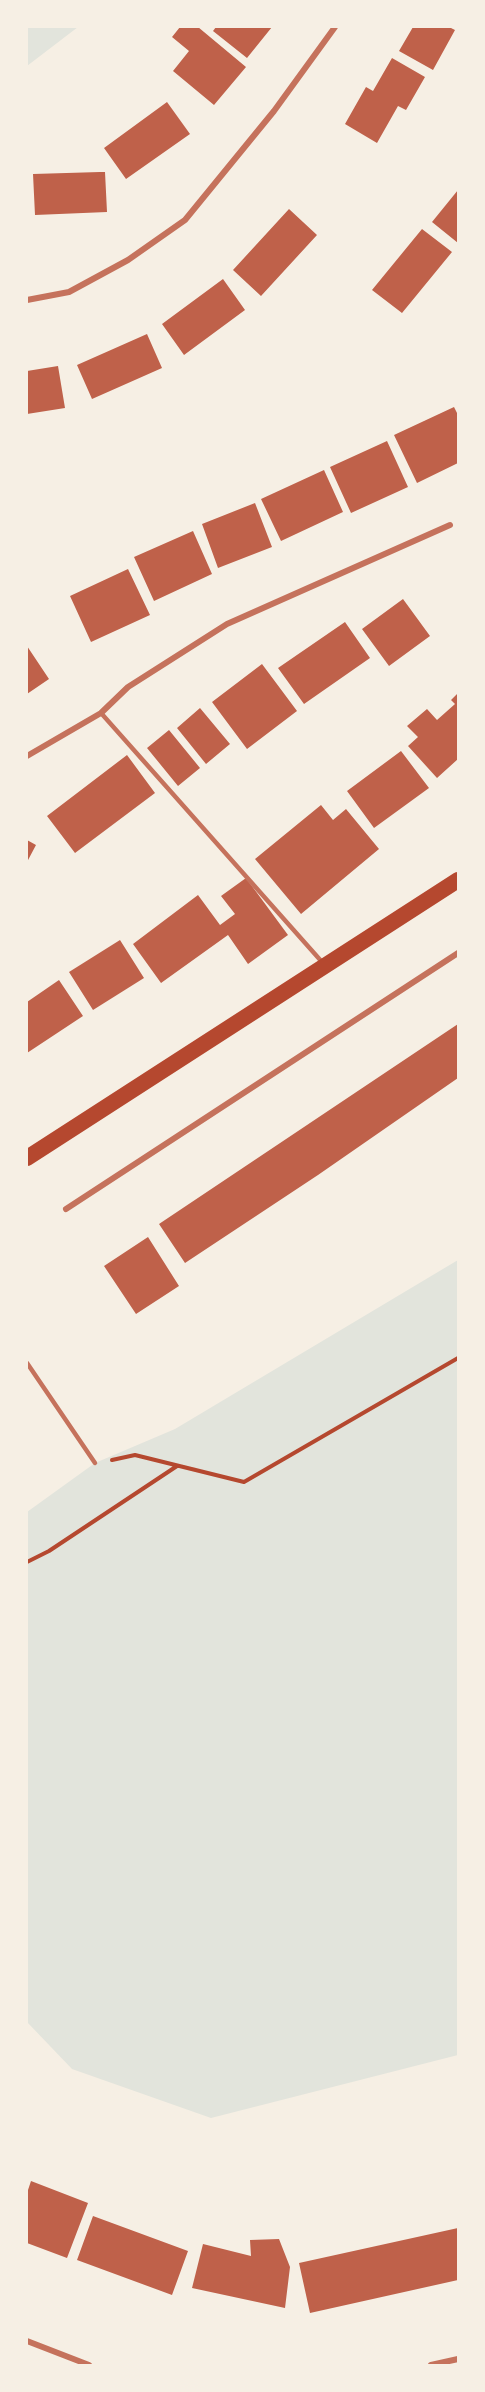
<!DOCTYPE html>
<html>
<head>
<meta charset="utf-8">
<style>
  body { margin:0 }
  #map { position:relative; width:485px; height:2392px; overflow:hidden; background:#f6efe4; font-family:"Roboto Serif",serif }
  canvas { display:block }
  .frame { position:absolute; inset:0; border:28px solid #f6efe4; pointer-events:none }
</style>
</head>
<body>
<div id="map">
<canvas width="485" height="2392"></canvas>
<div class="frame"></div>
</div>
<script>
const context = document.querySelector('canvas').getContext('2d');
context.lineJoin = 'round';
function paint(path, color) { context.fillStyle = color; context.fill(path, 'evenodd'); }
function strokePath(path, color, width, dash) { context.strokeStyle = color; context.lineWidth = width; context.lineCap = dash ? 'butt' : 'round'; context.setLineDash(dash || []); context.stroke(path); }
paint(new Path2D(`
  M27,27H78L27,66Z
  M458,1260V2055L211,2118L72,2069L27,2022V1512L95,1463L175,1429Z`), '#e2e4dc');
paint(new Path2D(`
  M180,27H198L246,67L214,105L173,71L189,51L172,37Z
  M216,27H272L247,58L213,31Z
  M413,27H449L455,30L433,70L399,51Z
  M392,58L425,77L406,110L398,106L377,143L345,124L366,87L373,91Z
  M167,102L190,134L126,179L104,148Z
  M100,172H105L107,212L35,215L33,174Z
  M458,190V243L432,222Z
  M289,209L317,235L261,296L233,270Z
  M422,229L452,252L402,313L372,290Z
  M223,279L245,310L184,355L162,324Z
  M147,334L162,368L92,399L77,365Z
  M58,366L65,408L27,414V371Z
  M454,407L458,415V463L417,483L394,435Z
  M387,441L408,487L351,513L330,467Z
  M324,470L343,512L281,541L261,499Z
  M255,503L272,547L218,568L202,524Z
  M193,531L212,574L154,601L134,557Z
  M128,569L150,615L91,642L70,596Z
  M403,599L430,636L389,666L362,629Z
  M345,622L370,658L304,704L278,668Z
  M27,646L49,679L27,694Z
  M262,664L297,711L247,749L212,702Z
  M458,693V759L437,778L408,746L418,737L407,726L427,709L437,720L455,704L451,700Z
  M200,708L230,744L206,764L177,728Z
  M169,730L200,768L178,786L147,748Z
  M401,751L429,788L374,828L347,791Z
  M127,755L155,793L75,853L47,816Z
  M321,805L333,820L346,809L379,849L301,914L255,859Z
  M27,840L36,845L27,862Z
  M246,878L288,935L248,964L228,935L161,983L133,944L198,895L220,925L235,914L221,896Z
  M120,940L144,978L93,1010L69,972Z
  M59,980L83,1016L27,1053V1002Z
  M458,1024V1078L318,1175L185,1263L159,1224Z
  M148,1237L179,1286L136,1314L104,1266Z
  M31,2181L88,2203L67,2258L27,2243V2193Z
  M93,2216L188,2251L172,2295L77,2260Z
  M458,2228V2280L310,2313L299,2263Z
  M279,2239L290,2267L285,2308L192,2288L203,2244L251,2256L250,2240Z`), '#bf614a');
strokePath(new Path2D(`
  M112,1460L135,1455L244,1482L458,1358
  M27,1562L49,1551L177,1466`), '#b5482f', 4);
strokePath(new Path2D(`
  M101,713L322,962
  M27,1363L95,1463`), '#c5725c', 4.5);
strokePath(new Path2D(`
  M27,300L69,292L128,260L185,220L274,111L335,27
  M27,756L101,713L128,687L227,624L450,525
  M66,1209L458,953
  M27,2341L89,2365
  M431,2365L458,2359`), '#c5725c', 6);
strokePath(new Path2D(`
  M27,1158L458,880`), '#b5482f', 16);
</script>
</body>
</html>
